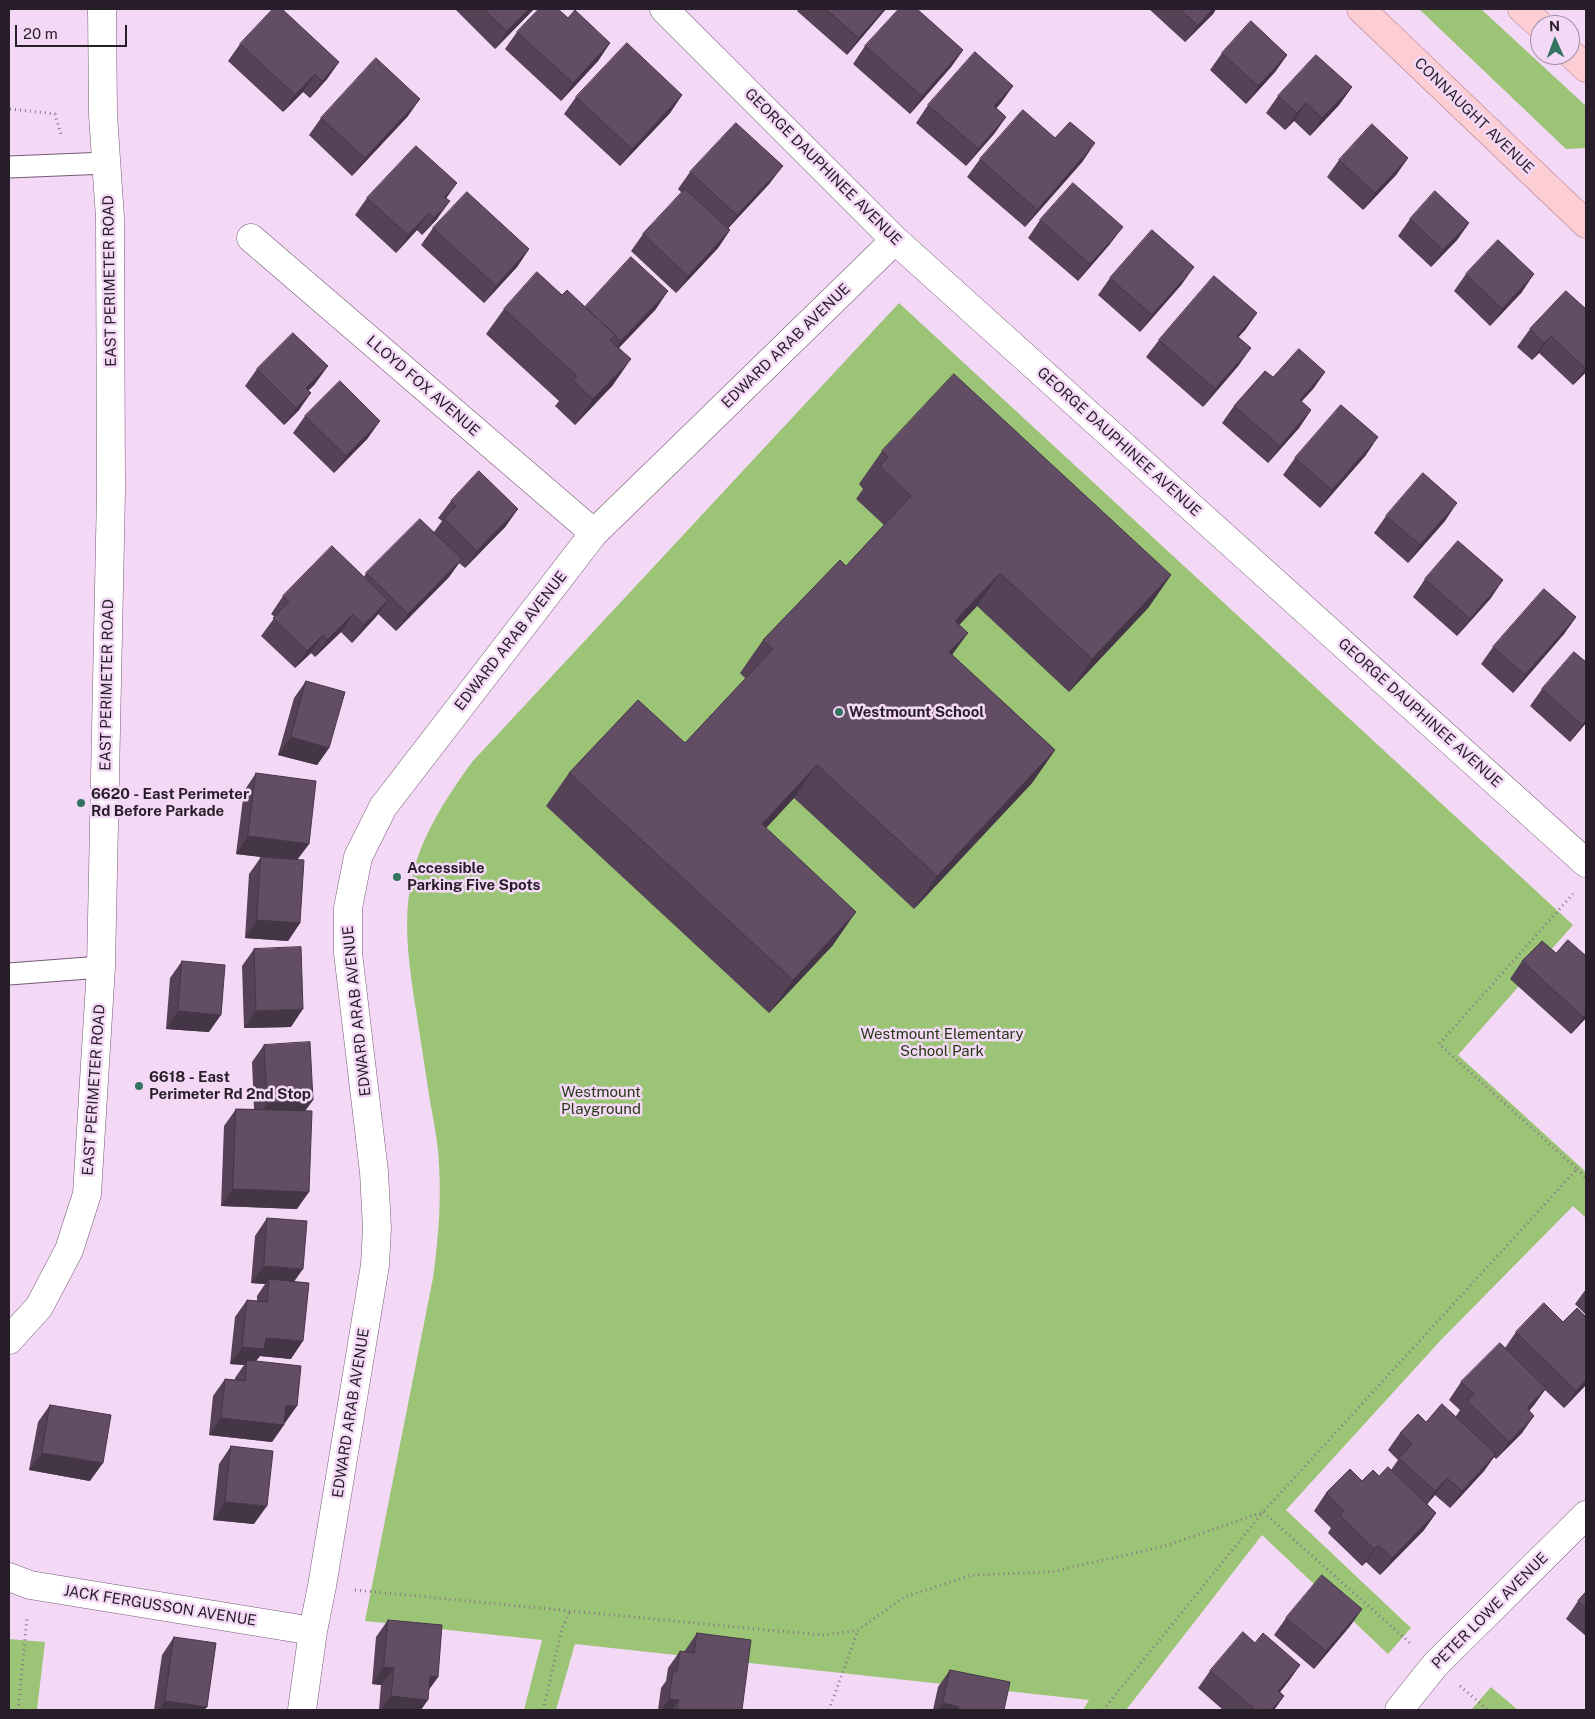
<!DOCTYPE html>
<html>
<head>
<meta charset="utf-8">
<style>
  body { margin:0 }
  #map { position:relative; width:1595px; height:1719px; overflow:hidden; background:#f4d9f6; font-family:"Public Sans",sans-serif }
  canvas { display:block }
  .frame { position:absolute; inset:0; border:10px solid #281e29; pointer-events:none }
  .north { position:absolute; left:1530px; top:15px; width:50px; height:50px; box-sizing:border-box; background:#f4d9f6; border:1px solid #a28ea4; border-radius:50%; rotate:358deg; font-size:14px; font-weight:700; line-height:20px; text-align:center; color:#281e29 }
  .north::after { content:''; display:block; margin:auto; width:18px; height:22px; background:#347360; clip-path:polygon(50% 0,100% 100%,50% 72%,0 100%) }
  .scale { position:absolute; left:15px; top:25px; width:112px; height:22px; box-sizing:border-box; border:2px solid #281e29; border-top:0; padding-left:6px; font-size:15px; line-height:18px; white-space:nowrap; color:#281e29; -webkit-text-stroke:4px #f4d9f6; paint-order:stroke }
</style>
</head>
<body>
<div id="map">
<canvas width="1595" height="1719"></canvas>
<div class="frame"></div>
<div class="north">N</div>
<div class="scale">20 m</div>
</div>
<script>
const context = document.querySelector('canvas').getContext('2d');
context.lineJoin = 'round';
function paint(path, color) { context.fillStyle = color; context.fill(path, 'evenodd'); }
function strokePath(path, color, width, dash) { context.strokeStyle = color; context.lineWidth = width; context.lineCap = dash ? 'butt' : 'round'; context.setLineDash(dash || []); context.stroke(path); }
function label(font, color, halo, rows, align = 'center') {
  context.font = font + ' "Public Sans",sans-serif'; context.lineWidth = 5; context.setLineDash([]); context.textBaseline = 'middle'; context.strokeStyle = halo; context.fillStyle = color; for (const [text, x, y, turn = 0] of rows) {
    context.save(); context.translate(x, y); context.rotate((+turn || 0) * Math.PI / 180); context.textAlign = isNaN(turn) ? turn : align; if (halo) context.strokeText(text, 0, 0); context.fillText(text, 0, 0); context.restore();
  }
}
paint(new Path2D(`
  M1419,9H1481L1586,106V148L1566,149Z
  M899,303L1573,925L1458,1055L1586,1172V1218L1573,1206L1440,1341L1286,1510L1411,1628L1388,1654L1262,1535L1126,1710H1083L1089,1700L575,1644L556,1710H524L542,1640L365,1621L433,1278C439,1234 442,1194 438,1150C436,1133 433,1117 430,1101C425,1069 420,1036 415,1004C409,964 403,923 411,883C419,839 446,798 472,762Z
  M9,1639L45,1642L37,1710H9Z
  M1491,1687L1518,1710H1471Z`), '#9cc477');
const service = new Path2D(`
  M9,167L107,163
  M9,974L101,967`);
const minor = new Path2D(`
  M664,9L895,240L1586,863
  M251,238L594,533
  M9,1340L39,1307L69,1250L87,1194L101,967L111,492L110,218L103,115L102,9
  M9,1577L30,1585L313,1631
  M302,1710L313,1631L322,1586L375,1265L377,1228L374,1172L348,953V908L358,857L383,807L594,533L895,240
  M1399,1710L1435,1665L1586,1515`);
const primary = new Path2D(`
  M1361,9L1586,224
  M1522,9L1540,25
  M1570,53L1586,68`);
strokePath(service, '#735b74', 23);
strokePath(minor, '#735b74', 29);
strokePath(primary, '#b07a85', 29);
strokePath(new Path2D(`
  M10,109L55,114L61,135
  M1577,1169L1586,1178
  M355,1590L767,1630L825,1635L858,1630L904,1597L972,1575L1051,1572L1165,1546L1263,1512L1577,1169L1439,1044L1573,894
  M1460,1686L1488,1710
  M18,1710L27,1618
  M543,1710L562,1629L570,1611
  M829,1710L858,1630
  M1103,1710L1263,1512L1410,1643`), '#877588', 3, [1, 4]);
strokePath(service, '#fff', 21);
strokePath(minor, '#fff', 28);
strokePath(primary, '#fccdd3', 28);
paint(new Path2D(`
  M455,9H534L495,49Z
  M799,9H886L880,16L847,55L797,11Z
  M1149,9H1216L1213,14L1185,42Z
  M568,18L610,43L598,61L561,101L505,49L517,32Z
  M240,44L339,62L327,79L310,98L303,92L283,112L228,61Z
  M865,46L963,50L951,67L910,114L853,64Z
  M1222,53L1287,55L1275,72L1246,104L1210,70Z
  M1013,86L996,108L1006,117L994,134L966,166L916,123L928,105Z
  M1352,87L1339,105L1310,136L1294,121L1285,130L1266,113L1278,96Z
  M682,95L670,113L620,166L564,114L576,97Z
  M408,116L352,176L309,135L321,118Z
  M1055,138L1083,161L1025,227L967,177L980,159Z
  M1408,158L1396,175L1363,210L1327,177L1339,160Z
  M690,172L770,183L728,228L730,230L718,248L676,293L631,251L643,234L682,193L678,189Z
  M367,198H446L437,219L422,235L417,230L396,253L355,215Z
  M1410,219L1469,223L1457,240L1431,267L1398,236Z
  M1040,220L1110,244L1078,281L1028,238Z
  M433,228L529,249L517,267L484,303L421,245Z
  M1466,274L1522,292L1490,326L1454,291Z
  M1110,278L1182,284L1140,332L1098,295Z
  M1566,291L1586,372L1573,385L1539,353L1532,360L1517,347L1530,329Z
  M562,295L585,307L656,309L619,348L613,385L575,425L555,406L559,401L486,334L504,309Z
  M1257,313L1245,330L1238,337L1239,365L1203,407L1146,357L1159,340Z
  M257,369L315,384L309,390L299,410L284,425L245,386Z
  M1325,372L1313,389L1301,402L1311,410L1299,428L1268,463L1222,423L1234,406L1273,377Z
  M305,416L368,438L334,473L293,433Z
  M882,451L1171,575L1148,608L1069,692L977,606L959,625L952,655L1055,750L1032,783L914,909L794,798L766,828L833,945L769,1013L546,806L569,773L685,743L746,679L740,673L763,640L846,566L884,525L856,499L863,489L859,484Z
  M1366,455L1320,508L1283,475L1295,458Z
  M451,501L506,526L465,568L459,563L449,577L396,631L378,614L352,643L341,632L315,657L311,653L295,668L261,636L275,617L271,614L283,596L364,577L366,573L434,532L442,521L438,518Z
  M1386,516L1445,521L1408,563L1374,533Z
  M1425,579L1491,598L1457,636L1413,597Z
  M1576,617L1564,634L1513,693L1481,664L1493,647Z
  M1586,662V723L1570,742L1530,706L1542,689Z
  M306,681L329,748L317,765L278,755L294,698Z
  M256,773L309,844L297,860L300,923L288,941L245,938L249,874L261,857L270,858L236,854L244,791Z
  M254,949L291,1027L244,1028L242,966Z
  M1556,953L1586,1018L1571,1034L1510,979L1522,961Z
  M182,961L209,1032L166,1029L170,978Z
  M264,1045L313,1100L305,1111L297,1209L221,1206L224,1126L236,1109H254L252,1062Z
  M267,1218L294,1281L291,1359L260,1356L256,1361L285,1423L272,1442L209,1435L213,1396L225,1379L235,1380V1378L244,1365L230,1364L235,1317L247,1300L257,1301V1296L265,1284L251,1283L255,1236Z
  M1586,1289V1315L1575,1304Z
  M1516,1332L1586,1385L1564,1408L1545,1390L1534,1405L1529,1411L1522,1433L1496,1459L1494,1457L1484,1471L1450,1508L1435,1495L1427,1504L1436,1513L1424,1530L1380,1575L1366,1562L1362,1566L1328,1533L1331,1528L1314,1511L1326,1493L1379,1476L1391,1470L1398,1460L1388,1450L1400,1433L1426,1422L1456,1416L1460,1410L1449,1400L1461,1382L1505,1348Z
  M50,1405L90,1481L29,1470L38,1422Z
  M231,1446L254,1524L213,1520L219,1464Z
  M1586,1592V1636L1566,1619L1578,1601Z
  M1362,1609L1350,1626L1314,1669L1274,1635L1286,1618Z
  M388,1620L438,1677L429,1689L421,1710H379L381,1685L372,1684L376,1637Z
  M697,1633L742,1710H658L661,1688L666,1681L668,1668L680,1651L684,1652Z
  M174,1637L207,1707L204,1710H154L162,1655Z
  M1255,1643L1300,1665L1288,1682L1280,1692L1284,1696L1274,1710H1223L1198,1688L1210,1671Z
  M950,1670L1004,1710H933L938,1687Z`), '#554257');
paint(new Path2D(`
  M529,9H534L495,49L507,31Z
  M884,9H886L880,16L847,55L859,38Z
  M1213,9H1216L1213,14L1185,42L1198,25Z
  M610,43L598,61L561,101L573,83Z
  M963,50L951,67L910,114L922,96Z
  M1287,55L1275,72L1246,104L1258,86Z
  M339,62L327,79L310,98L322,81Z
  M315,74L303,92L283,112L295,95Z
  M1013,86L1001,103L982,124L994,106Z
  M1352,87L1339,105L1310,136L1322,118Z
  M682,95L670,113L620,166L632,149Z
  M420,99L408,116L352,176L365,158Z
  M1306,103L1294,121L1285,130L1297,113Z
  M1006,117L994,134L966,166L978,149Z
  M1095,143L1083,161L1025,227L1037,210Z
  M1408,158L1396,175L1363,210L1375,193Z
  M783,166L770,183L724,233L737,215Z
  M457,183L445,200L444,197Z
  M450,201L437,219L422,235L434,218Z
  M429,213L417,230L396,253L408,235Z
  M1469,223L1457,240L1431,267L1443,250Z
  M1123,227L1110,244L1078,281L1090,264Z
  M730,230L718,248L676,293L688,276Z
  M529,249L517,267L484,303L496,286Z
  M1194,267L1182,284L1140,332L1152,315Z
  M1534,274L1522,292L1490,326L1502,309Z
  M668,291L656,309L609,358L621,341Z
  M1257,313L1245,330L1224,353L1237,336Z
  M1551,336L1539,353L1532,360L1544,343Z
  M1251,348L1239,365L1203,407L1215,389Z
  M631,359L613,385L575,425L593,399Z
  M328,366L315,384L294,405L306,388Z
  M1586,367V372L1573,385Z
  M1325,372L1313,389L1287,417L1300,400Z
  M311,393L299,410L284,425L296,408Z
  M1311,410L1299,428L1268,463L1280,446Z
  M380,421L368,438L334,473L346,456Z
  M1378,437L1366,455L1320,508L1332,490Z
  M1457,503L1445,521L1408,563L1420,545Z
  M518,509L506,526L465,568L477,551Z
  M462,559L449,577L396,631L408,614Z
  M1000,573L977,606L932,654L955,621Z
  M1171,575L1148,608L1069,692L1092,659Z
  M1503,580L1491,598L1457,636L1470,619Z
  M388,600L376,617L352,643L364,625Z
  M353,614L341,632L315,657L327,640Z
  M1576,617L1564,634L1513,693L1525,675Z
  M968,633L944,666L949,652Z
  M323,635L311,653L295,668L307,651Z
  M1586,720V723L1570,742L1582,725Z
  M291,737L329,748L317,765L278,755Z
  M1055,750L1032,783L914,909L937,876Z
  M817,765L794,798L739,857L762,824Z
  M248,836L309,844L296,861L236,854Z
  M856,912L833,945L769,1013L793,980Z
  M257,920L300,923L288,941L245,938Z
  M303,1009L291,1027L244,1028L256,1011Z
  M178,1011L221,1015L209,1032L166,1029Z
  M1586,1014V1018L1571,1034L1583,1017Z
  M313,1100L300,1118L255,1120L267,1103Z
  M233,1189L309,1192L297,1209L221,1206Z
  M264,1266L303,1269L291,1286L269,1279L265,1284L251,1283Z
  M266,1338L303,1341L291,1359L260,1356L252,1366L247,1360L244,1365L230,1364L242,1347Z
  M1586,1380V1385L1564,1408L1576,1391Z
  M1546,1388L1534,1405L1515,1425L1527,1408Z
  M286,1405L297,1406L285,1423L274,1422Z
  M1534,1416L1522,1433L1496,1459L1509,1442Z
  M221,1418L284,1425L272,1442L209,1435Z
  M42,1453L103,1463L90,1481L29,1470Z
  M1496,1454L1484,1471L1450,1508L1462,1491Z
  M1447,1478L1435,1495L1423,1509L1435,1491Z
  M225,1502L267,1506L254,1524L213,1520Z
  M1436,1513L1424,1530L1380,1575L1392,1558Z
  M1378,1545L1366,1562L1362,1566L1374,1549Z
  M1362,1609L1350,1626L1314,1669L1326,1651Z
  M1300,1665L1288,1682L1266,1709L1278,1691Z
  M384,1667L394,1668L381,1685L372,1684Z
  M430,1676L438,1677L426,1694Z
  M391,1696L428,1700L421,1710H381Z
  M1284,1696L1274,1710H1271Z
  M669,1699L679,1700L672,1710H661Z
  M165,1701L207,1707L204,1710H158Z
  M943,1703L959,1707L957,1710H938Z`), '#453647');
const building = new Path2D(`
  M273,9H282L339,62L322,81L315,74L295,95L240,44Z
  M484,9H529L507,31Z
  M539,9H558L568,18L575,10L610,43L573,83L517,32Z
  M826,9H884L859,38Z
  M899,9H917L963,50L922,96L865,46Z
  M1180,9H1213L1198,25Z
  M1251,21L1287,55L1258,86L1222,53Z
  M627,43L682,95L632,149L576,97Z
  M975,52L1013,86L994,106L1006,117L978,149L928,105Z
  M1316,55L1352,87L1322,118L1306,103L1297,113L1278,96Z
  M376,58L420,99L365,158L321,118Z
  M1023,110L1055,138L1070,122L1095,143L1037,210L980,159Z
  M736,123L783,166L737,215L690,172Z
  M1372,124L1408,158L1375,193L1339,160Z
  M416,146L457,183L444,197L450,201L434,218L429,213L408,235L367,198Z
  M1073,183L1123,227L1090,264L1040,220Z
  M685,189L730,230L688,276L643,234Z
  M1435,191L1469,223L1443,250L1410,219Z
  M467,192L529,249L496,286L433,228Z
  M1152,230L1194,267L1152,315L1110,278Z
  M1498,240L1534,274L1502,309L1466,274Z
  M631,257L668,291L621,341L615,335L585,307Z
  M537,272L562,295L567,290L615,335L610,340L631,359L593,399L573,381L577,376L504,309Z
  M1214,276L1257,313L1237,336L1251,348L1215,389L1159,340Z
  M1566,291L1586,309V367L1585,368L1551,336L1544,343L1530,329Z
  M293,333L328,366L306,388L311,393L296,408L257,369Z
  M1299,349L1325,372L1300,400L1311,410L1280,446L1234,406L1265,371L1273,377Z
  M954,374L1171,575L1092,659L1000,573L955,621L968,633L949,652L1055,750L937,876L817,765L762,824L856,912L793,980L569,773L638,700L685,743L773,649L763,640L840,560L846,566L911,496L880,466L888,457L882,451Z
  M340,381L380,421L346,456L305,416Z
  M1341,405L1378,437L1332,490L1295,458Z
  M479,471L518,509L477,551L444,519L456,506L451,501Z
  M1423,473L1457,503L1420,545L1386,516Z
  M420,519L462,559L408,614L366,573Z
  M1458,541L1503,580L1470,619L1425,579Z
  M332,546L388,600L364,625L353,614L327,640L323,635L307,651L273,618L289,602L283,596Z
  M1544,589L1576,617L1525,675L1493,647Z
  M1574,652L1586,662V720L1582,725L1542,689Z
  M306,681L345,692L329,748L291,737Z
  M256,773L316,781L309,844L248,836Z
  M261,857L304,860L300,923L257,920Z
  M1568,940L1586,956V1014L1583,1017L1522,961L1542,941L1556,953Z
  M301,947L303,1009L256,1011L254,949Z
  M182,961L225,965L221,1015L178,1011Z
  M310,1042L313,1100L267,1103L264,1045Z
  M236,1109L312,1111L309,1192L233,1189Z
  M267,1218L307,1221L303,1269L264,1266Z
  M269,1279L309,1283L303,1341L266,1338L264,1349L242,1347L247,1300L267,1302Z
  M1544,1303L1563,1322L1577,1308L1586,1317V1380L1576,1391L1516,1332Z
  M1500,1343L1546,1388L1527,1408L1534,1416L1509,1442L1467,1401L1474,1394L1461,1382Z
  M247,1360L301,1366L297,1406L286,1405L284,1425L221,1418L225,1379L245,1381Z
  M1442,1404L1496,1454L1462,1491L1447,1478L1435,1491L1399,1458L1412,1444L1400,1433L1418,1414L1426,1422Z
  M50,1405L111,1415L103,1463L42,1453Z
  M231,1446L273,1451L267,1506L225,1502Z
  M1388,1467L1436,1513L1392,1558L1378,1545L1374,1549L1340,1515L1344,1511L1326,1493L1350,1469L1362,1481L1373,1470L1379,1476Z
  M1322,1575L1362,1609L1326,1651L1286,1618Z
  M1586,1592V1608L1578,1601Z
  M388,1620L442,1625L438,1677L430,1676L428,1700L391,1696L394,1668L384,1667Z
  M1243,1632L1255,1643L1263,1633L1300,1665L1278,1691L1284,1696L1271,1710H1256L1210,1671Z
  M697,1633L751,1640L742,1710H677L679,1700L669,1699L673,1671L677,1672L680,1651L694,1653Z
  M174,1637L216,1643L207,1707L165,1701Z
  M950,1670L1010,1682L1004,1710H958L959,1707L943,1703Z`);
paint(building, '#634d65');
strokePath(building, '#453647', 1);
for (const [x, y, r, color] of [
  [839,712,5,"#347360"],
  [81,803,5,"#347360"],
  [397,877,5,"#347360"],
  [139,1086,5,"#347360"]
]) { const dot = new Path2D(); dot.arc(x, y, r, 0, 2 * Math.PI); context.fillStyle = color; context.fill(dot); strokePath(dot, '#f4d9f6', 2); }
label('15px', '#281e29', '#f4d9f6', [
  ["CONNAUGHT AVENUE",1474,116,44],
  ["GEORGE DAUPHINEE AVENUE",823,167,45],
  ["EAST PERIMETER ROAD",110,281,-91],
  ["EDWARD ARAB AVENUE",786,346,-44],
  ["LLOYD FOX AVENUE",423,386,41],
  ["GEORGE DAUPHINEE AVENUE",1119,442,42],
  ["EDWARD ARAB AVENUE",511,641,-52],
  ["EAST PERIMETER ROAD",107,685,-89],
  ["GEORGE DAUPHINEE AVENUE",1420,713,42],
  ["EDWARD ARAB AVENUE",357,1011,-96],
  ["EAST PERIMETER ROAD",94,1090,-86],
  ["EDWARD ARAB AVENUE",351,1413,-81],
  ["JACK FERGUSSON AVENUE",160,1606,9],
  ["PETER LOWE AVENUE",1490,1611,-45]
]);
label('bold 15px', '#281e29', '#f4d9f6', [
  ["Westmount School",849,712],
  ["6620 - East Perimeter",91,794],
  ["Rd Before Parkade",91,811],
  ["Accessible",407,868],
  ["Parking Five Spots",407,885],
  ["6618 - East",149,1077],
  ["Perimeter Rd 2nd Stop",149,1094]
], 'left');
label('15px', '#273915', '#f4d9f6', [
  ["Westmount Elementary",942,1034],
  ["School Park",942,1051],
  ["Westmount",601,1092],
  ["Playground",601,1109]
]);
</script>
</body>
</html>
